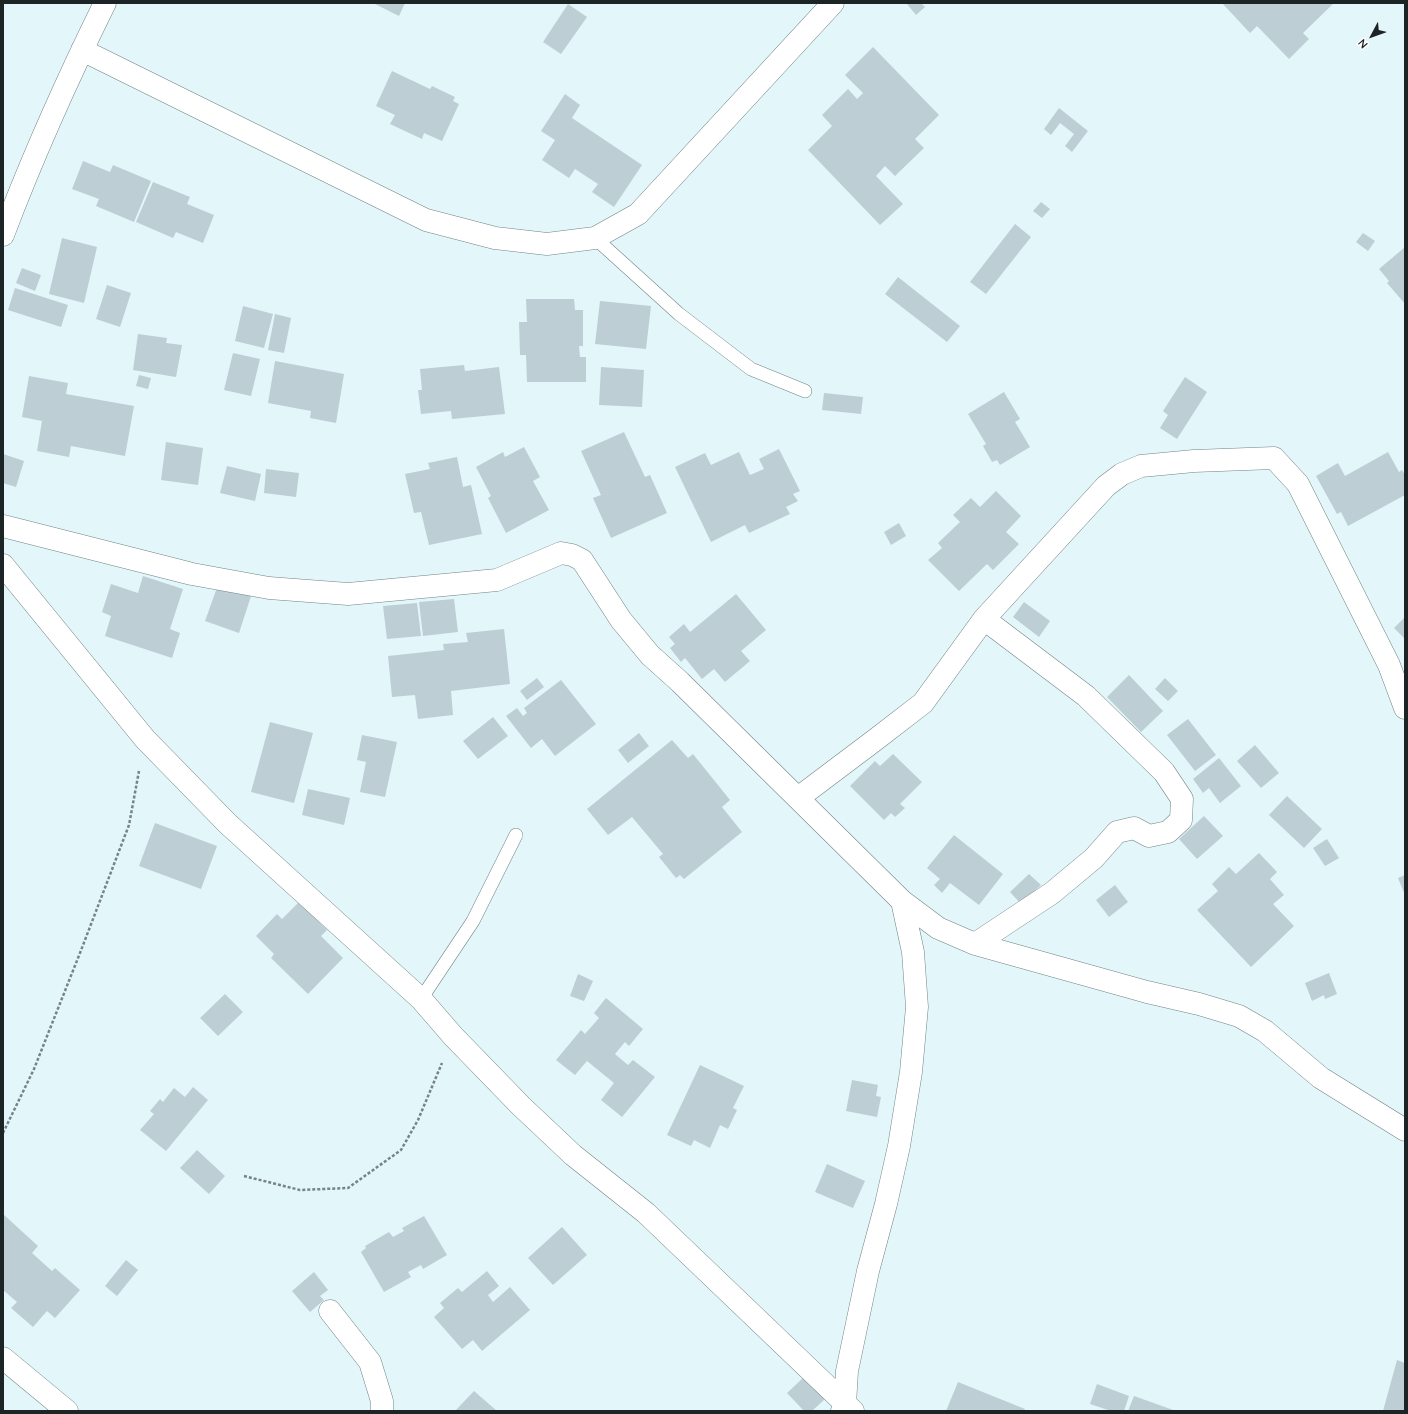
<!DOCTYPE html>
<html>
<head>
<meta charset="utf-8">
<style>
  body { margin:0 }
  #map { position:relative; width:1408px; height:1414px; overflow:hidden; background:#e3f6fa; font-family:Quicksand,sans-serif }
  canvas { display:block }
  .frame { position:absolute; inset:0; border:4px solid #1d2425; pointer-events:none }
  .north { position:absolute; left:1352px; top:16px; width:40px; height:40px; -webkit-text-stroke:3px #fff; paint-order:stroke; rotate:229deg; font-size:11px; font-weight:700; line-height:16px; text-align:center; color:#1d2425 }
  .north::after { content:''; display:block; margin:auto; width:14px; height:18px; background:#1d2425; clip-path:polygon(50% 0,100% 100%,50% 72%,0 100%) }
</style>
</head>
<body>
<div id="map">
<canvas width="1408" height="1414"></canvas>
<div class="frame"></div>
<div class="north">N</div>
</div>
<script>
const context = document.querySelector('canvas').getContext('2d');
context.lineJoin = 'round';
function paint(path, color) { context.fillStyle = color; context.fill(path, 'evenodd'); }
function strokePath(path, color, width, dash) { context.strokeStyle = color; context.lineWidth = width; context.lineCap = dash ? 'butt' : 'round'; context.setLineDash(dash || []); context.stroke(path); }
paint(new Path2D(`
  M376,3H405L399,16L375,4Z
  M908,3H921L925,7L916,15L907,4Z
  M1222,3H1334L1303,33L1309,39L1289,59L1257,26L1250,33Z
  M568,4L587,17L561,54L543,42Z
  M873,47L939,115L915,139L924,148L895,176L885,166L876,176L903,204L880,225L808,150L832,126L822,115L848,89L857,99L863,93L845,75Z
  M392,71L430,89L432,86L455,97L453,101L459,104L442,141L424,133L422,139L390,124L395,115L376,106Z
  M565,94L580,105L572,118L642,165L614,207L592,192L598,184L575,169L569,178L542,160L555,140L541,131Z
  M1059,108L1088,131L1072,152L1065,146L1074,134L1060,123L1051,135L1044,129Z
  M83,161L110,172L113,165L151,181L134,222L96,206L99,199L72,189Z
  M153,182L190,197L187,204L214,215L203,243L176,232L173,238L136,222Z
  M1041,202L1050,209L1042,218L1033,211Z
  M1015,224L1031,237L986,294L970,282Z
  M1363,233L1375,241L1368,251L1356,242Z
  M62,238L97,247L84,303L49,294Z
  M1405,247V304L1387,283L1389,281L1379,269Z
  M22,268L41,275L35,291L16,283Z
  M898,277L960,326L947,342L885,294Z
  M107,285L131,293L120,327L96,319Z
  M15,288L68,305L61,327L8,310Z
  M526,299H574L575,310H583V346H579L580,357H586V382H527L526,355H520L519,322H527Z
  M600,301L651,306L646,349L595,344Z
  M243,306L273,314L264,348L235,341Z
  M275,314L291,318L284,353L268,350Z
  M138,334L167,338L166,343L182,345L176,377L133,370Z
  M233,353L260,359L251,396L224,390Z
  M275,361L344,374L336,423L310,418L311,411L268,403Z
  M464,365L465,371L499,367L505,414L452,419L451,411L421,414L418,390H422L420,369Z
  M601,367L644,370L642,407L599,405Z
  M139,375L151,378L148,389L136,386Z
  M29,376L68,383L66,394L134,406L125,456L71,446L69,457L37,451L42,421L22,417Z
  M1185,377L1207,392L1177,439L1160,428L1168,415L1163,411Z
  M1004,392L1020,419L1015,422L1030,447L1000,465L997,460L992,462L983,446L986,444L968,414Z
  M824,393L863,397L861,414L822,410Z
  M624,432L645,477L650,475L667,513L611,538L593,498L601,495L581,451Z
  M166,442L203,448L198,485L161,480Z
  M524,447L540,477L533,481L549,510L506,533L488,498L491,496L476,467L503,452L505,457Z
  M779,449L800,491L793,494L798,501L786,507L790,514L749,533L745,525L711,542L675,467L705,453L711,465L739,452L750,475L764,469L759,459Z
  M1388,452L1399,472L1402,470L1405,475V495L1348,526L1341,512L1337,514L1316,476L1338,463L1345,476Z
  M3,454L24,461L16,487L3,483Z
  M457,457L463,487L471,485L482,534L429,545L421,512L414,513L405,474L430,469L428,463Z
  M227,466L261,474L255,501L220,493Z
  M266,469L299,473L296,497L264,493Z
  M996,491L1021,516L1006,532L1019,544L993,570L987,564L959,591L928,560L942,548L938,543L960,522L953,515L971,498L980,507Z
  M899,523L906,536L891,545L884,532Z
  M143,576L183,589L170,629L180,633L172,658L105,636L111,616L102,612L111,584L138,593Z
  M219,582L252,593L239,633L205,621Z
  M736,594L766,630L741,651L750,661L725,682L714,669L702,679L685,658L681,662L670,648L675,644L669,637L684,624L690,632Z
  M454,599L458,632L423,636L419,602Z
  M1024,602L1050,621L1039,637L1013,617Z
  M417,603L421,636L387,639L383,606Z
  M1405,617V639L1394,628Z
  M504,629L510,684L451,691L453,715L418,719L415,695L392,697L388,656L444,650L443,644L468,642L466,633Z
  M1129,675L1163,711L1141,732L1107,697Z
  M537,678L544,687L527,700L520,691Z
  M1165,678L1178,691L1168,701L1155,689Z
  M561,680L596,724L555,756L542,739L531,748L506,716L517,708L523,716L527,713L524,708Z
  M493,717L508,736L478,759L463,741Z
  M1188,719L1216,755L1195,771L1167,735Z
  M270,722L313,733L294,803L251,792Z
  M639,733L649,746L628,763L618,750Z
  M362,735L397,742L385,797L360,792L366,762L357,760Z
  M672,740L688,758L693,754L730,800L722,807L742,832L684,879L680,875L676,878L659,857L663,854L632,817L608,835L587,809Z
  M1255,745L1279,773L1261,788L1237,761Z
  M893,754L922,782L900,804L905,808L895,817L891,813L884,820L850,786L875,761L880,766Z
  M1219,758L1241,786L1220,803L1209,788L1203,793L1193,779Z
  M308,789L350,798L344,825L302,815Z
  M1287,796L1322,829L1304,848L1269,815Z
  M1204,816L1223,836L1197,859L1179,839Z
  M155,823L217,846L201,889L139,866Z
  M954,835L1003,874L979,905L950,883L942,893L934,885L940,879L927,868Z
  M1327,839L1339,858L1325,866L1313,848Z
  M1259,853L1277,872L1270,879L1284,895L1273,904L1294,926L1251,967L1197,910L1218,891L1212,884L1229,867L1236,874Z
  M1029,874L1041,885L1021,904L1010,892Z
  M1405,875V895L1398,878Z
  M1115,885L1128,902L1109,917L1096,900Z
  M299,902L327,930L321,936L343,958L308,994L271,958L274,954L256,936L277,914L282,919Z
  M1329,973L1337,994L1325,999L1324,995L1312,1001L1305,983Z
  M578,974L593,981L584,1001L570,996Z
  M225,994L243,1012L218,1036L200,1018Z
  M606,998L643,1029L629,1046L625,1042L615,1054L628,1065L633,1060L655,1077L622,1117L601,1100L614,1083L587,1061L575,1075L556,1060L581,1030L585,1034L599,1018L594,1013Z
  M700,1065L744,1086L733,1108L737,1110L728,1129L720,1125L710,1148L694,1140L691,1146L667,1135Z
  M852,1080L878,1085L876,1096L881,1097L877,1117L846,1111Z
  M193,1087L208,1100L166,1151L140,1130L154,1114L150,1111L160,1099L163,1102L174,1088L185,1097Z
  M197,1150L225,1176L209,1194L180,1168Z
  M827,1164L865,1181L853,1208L815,1192Z
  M3,1214L38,1246L32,1253L52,1271L55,1268L80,1290L55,1318L47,1311L33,1327L11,1308L17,1302L3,1290Z
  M424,1216L447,1255L423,1269L421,1265L408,1272L411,1277L384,1292L361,1252L366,1248L365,1246L389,1232L393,1237L404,1231L402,1228Z
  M562,1227L587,1255L553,1285L528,1258Z
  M126,1260L138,1270L117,1296L105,1286Z
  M487,1271L499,1286L488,1295L493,1302L510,1287L530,1310L482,1351L473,1340L462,1349L434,1317L444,1308L440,1303L458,1288L462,1292Z
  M314,1272L328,1290L320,1296L324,1300L310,1312L292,1291Z
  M1397,1360L1405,1363V1411H1383Z
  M804,1377L825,1399L812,1411H804L787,1393Z
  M958,1382L1025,1409L1024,1411H946Z
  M1097,1384L1129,1396L1124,1411H1111L1090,1404Z
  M474,1391L497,1411H455Z
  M1134,1396L1176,1411H1128Z`), '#bdcfd4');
const service = new Path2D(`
  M595,238L679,314L751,369L805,391
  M421,999L473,921L516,835`);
const minor = new Path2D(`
  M82,50L426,220L495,238L547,244L595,238L638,214L833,3
  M3,235C33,156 68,78 105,3
  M3,526L192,574L269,588L348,594L497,580L561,553L572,555L582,560L621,620L650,655L680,682L902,901L938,928L975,944L1147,992L1199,1004L1239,1016L1265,1031L1321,1078L1405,1130
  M3,565L145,739L228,824L421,999L453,1036L521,1106L573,1155L646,1213L853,1411
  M798,798L875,740L923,703L984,619L1106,486L1122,474L1141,466L1194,461L1274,458L1298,484L1389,665L1405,708
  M975,944L1052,893L1094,858L1117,832L1134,828L1149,836L1168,832L1181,820L1182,799L1164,772L1086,696L984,619
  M330,1311L370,1362L382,1401V1411
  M3,1358L67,1411
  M842,1411L845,1404L847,1371L868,1271L886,1204L899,1146L911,1072L917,1007L913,952L902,901`);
strokePath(service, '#718387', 14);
strokePath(minor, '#718387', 23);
strokePath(new Path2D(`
  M3,1133L34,1069L80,953L129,825L139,771
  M244,1176L300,1190L348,1188L401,1150L418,1120L442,1063`), '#778386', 2.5, [3, 2]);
strokePath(service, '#fff', 13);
strokePath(minor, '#fff', 22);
</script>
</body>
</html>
